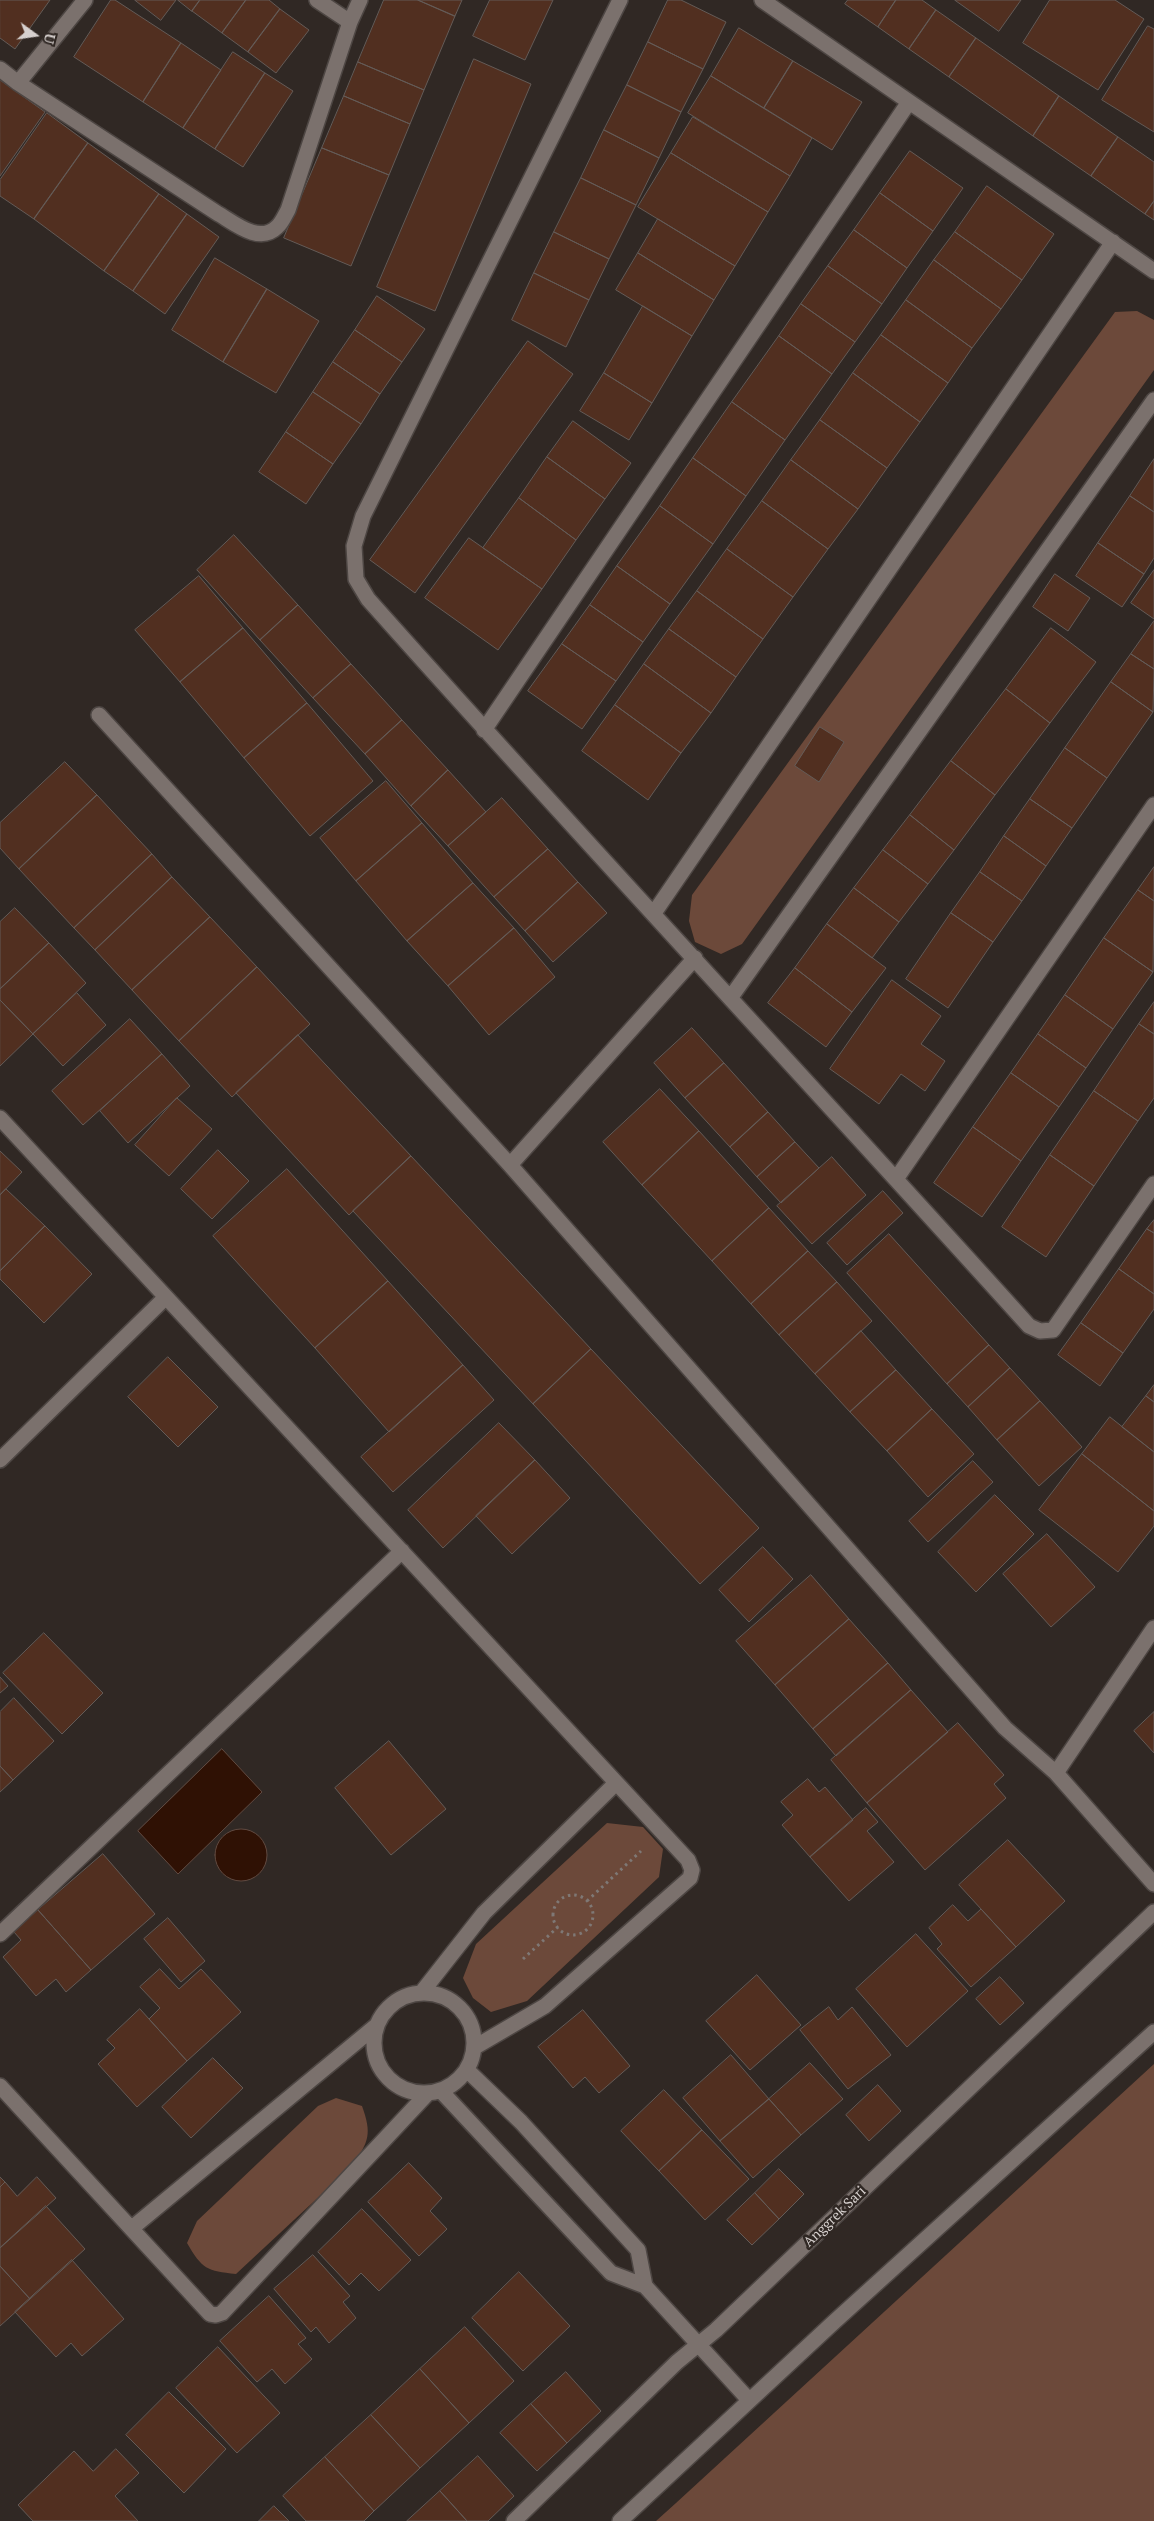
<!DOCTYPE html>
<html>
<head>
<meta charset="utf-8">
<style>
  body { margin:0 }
  #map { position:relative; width:1154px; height:2521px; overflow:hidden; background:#302824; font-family:"PT Serif",serif }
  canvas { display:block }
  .north { position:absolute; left:10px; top:10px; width:50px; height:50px; -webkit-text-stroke:4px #302824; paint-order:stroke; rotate:104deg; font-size:14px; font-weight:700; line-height:20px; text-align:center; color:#d6d0ce }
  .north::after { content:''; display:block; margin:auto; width:18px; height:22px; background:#d6d0ce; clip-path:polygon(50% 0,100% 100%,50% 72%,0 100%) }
</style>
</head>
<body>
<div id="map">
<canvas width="1154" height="2521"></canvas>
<div class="north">U</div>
</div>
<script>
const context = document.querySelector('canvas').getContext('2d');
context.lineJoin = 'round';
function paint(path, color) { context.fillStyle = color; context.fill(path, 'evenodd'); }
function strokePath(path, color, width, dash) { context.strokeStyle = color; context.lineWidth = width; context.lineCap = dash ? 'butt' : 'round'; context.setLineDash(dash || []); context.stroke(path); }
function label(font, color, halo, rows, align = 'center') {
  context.font = font + ' "PT Serif",serif'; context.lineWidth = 5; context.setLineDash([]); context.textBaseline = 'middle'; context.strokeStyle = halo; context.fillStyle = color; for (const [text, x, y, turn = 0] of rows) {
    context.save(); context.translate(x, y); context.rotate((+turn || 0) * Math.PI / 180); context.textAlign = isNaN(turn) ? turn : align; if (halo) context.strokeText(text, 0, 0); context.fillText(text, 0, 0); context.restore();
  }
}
paint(new Path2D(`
  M1137,311L1154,320V370L742,944L721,954L695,942L689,921L692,895L1115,312Z
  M607,1823L643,1827L663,1849L659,1877L527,2001L491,2012L473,1998L463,1978L476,1944Z
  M1154,2064V2521H656L676,2503Z
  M336,2098L362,2106C372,2134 369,2141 353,2165L236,2274C207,2271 202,2269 187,2243L197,2221L318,2106Z`), '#6c493a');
const water = new Path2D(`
  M222,1749L262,1792L178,1874L138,1831Z
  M215 1855a26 26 0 1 1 52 0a26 26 0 1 1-52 0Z`);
paint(water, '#2f1104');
strokePath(water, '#614a41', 1);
const building = new Path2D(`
  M0,0H50L15,49L0,38Z
  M111,0H115L181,43L143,102L74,57Z
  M135,0H176L161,20Z
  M178,0H200L192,11Z
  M200,0H246L222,33L192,11Z
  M246,0H269L280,9L248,52L222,33Z
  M384,0H418L455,16L424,90L358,62Z
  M418,0H462L455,16Z
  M490,0H553L525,60L473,36Z
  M668,0H681L726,22L703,69L648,42Z
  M848,0H896L878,27L845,4Z
  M896,0H922L936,10L909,49L878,27Z
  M955,0H1021L999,31Z
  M1050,0H1115L1144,19L1098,90L1023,43Z
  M280,9L309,30L276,73L248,52Z
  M936,10L976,38L949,77L909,49Z
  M1148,26L1154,29V132L1102,100Z
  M739,28L793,61L764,108L711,76Z
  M976,38L1059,96L1033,136L949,77Z
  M648,42L703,69L681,112L627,85Z
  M181,43L221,70L183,128L143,102Z
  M233,52L265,73L215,149L183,128Z
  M474,59L531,84L435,311L377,287Z
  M793,61L862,102L832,150L764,108Z
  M358,62L424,90L410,124L344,96Z
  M265,73L293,91L243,167L215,149Z
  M711,76L812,138L790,176L688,113Z
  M0,80L45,112L0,176Z
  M627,85L681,112L659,158L604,130Z
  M344,96L410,124L389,175L322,148Z
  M1059,96L1118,137L1091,176L1033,136Z
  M47,113L88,143L34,219L0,196V180Z
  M693,117L790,176L768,212L671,153Z
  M604,130L659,158L636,205L581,178Z
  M1118,137L1154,162V201L1145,214L1091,176Z
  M88,143L159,194L104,271L34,219Z
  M322,148L389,175L351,266L284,238Z
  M910,151L963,188L933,231L880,193Z
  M671,153L768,212L735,266L638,207Z
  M581,178L636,205L609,259L554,232Z
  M987,186L1054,234L1022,280L955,232Z
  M880,193L933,231L907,268L854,230Z
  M159,194L187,214L133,291L104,271Z
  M1154,201V220L1145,214Z
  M187,214L219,237L165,314L133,291Z
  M658,219L735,266L714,300L638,253Z
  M854,230L907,268L882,304L828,266Z
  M554,232L609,259L589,300L534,273Z
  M955,232L1022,280L1001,309L934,260Z
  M638,253L714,300L692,336L616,290Z
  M215,258L267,289L223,362L172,330Z
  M934,260L1001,309L972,348L906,300Z
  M828,266L882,304L855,342L801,304Z
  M534,273L589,300L566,347L512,320Z
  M267,289L319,321L276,393L223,362Z
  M377,296L425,329L402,362L355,330Z
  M906,300L972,348L948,383L881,335Z
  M801,304L855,342L832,374L779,336Z
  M643,306L692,336L652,403L604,373Z
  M355,330L402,362L380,394L333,362Z
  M881,335L948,383L920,422L853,373Z
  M779,336L832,374L785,440L732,402Z
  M528,341L573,374L415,593L370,560Z
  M333,362L380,394L361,424L313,392Z
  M604,373L652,403L629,440L580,411Z
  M853,373L920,422L887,468L820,420Z
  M313,392L361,424L333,464L286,432Z
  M732,402L785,440L746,496L693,458Z
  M820,420L887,468L858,509L791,460Z
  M573,421L631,463L605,499L547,457Z
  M286,432L333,464L306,504L259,472Z
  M547,457L605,499L576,540L519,498Z
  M693,458L746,496L713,544L660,506Z
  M1154,459V512L1130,496Z
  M791,460L858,509L828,549L762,501Z
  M1130,496L1154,512V558L1144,574L1098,543Z
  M519,498L576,540L542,589L483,548Z
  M762,501L828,549L793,597L727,549Z
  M660,506L713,544L670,604L617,566Z
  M234,535L298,605L260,640L197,570Z
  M469,538L542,589L498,650L425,598Z
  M1098,543L1144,574L1122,607L1076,576Z
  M727,549L793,597L763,639L697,591Z
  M617,566L670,604L643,642L590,605Z
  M1154,570V619L1131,603Z
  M1055,574L1090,598L1068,631L1033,607Z
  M199,576L243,628L180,682L135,630Z
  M697,591L763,639L736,677L669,629Z
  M298,605L351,664L313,698L260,640Z
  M590,605L643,642L616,681L562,644Z
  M1154,621V669L1131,654Z
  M243,628L307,703L244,758L180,682Z
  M1051,628L1096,662L1050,723L1006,689Z
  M669,629L736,677L711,713L644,664Z
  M562,644L616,681L582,729L528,691Z
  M1131,654L1154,669L1153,712L1111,682Z
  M351,664L402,720L365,754L313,698Z
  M644,664L711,713L681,753L615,705Z
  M1111,682L1153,712L1107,778L1065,748Z
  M1006,689L1050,723L995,795L951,761Z
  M307,703L373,781L310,836L244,758Z
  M615,705L681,753L648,800L582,751Z
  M402,720L448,770L411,806L365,754Z
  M820,727L844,742L819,782L795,766Z
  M1065,748L1107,778L1072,828L1030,799Z
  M951,761L995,795L954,850L910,815Z
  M65,762L97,795L19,869L0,848V823Z
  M448,770L486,812L448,846L411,806Z
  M386,781L422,823L356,881L320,838Z
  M97,795L152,854L74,928L19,869Z
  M502,798L548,849L494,897L448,846Z
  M1030,799L1072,828L1046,866L1004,836Z
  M910,815L954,850L928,884L883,850Z
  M422,823L473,883L407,941L356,881Z
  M1004,836L1046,866L1022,901L980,872Z
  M548,849L578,882L525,931L494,897Z
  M883,850L928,884L899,922L854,888Z
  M152,854L172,877L95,950L74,928Z
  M1154,867V901L1138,890Z
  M980,872L1022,901L993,942L951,913Z
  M172,877L210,917L132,990L95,950Z
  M578,882L607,913L553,962L525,931Z
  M473,883L514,928L448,986L407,941Z
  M854,888L899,922L872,958L827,924Z
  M1138,890L1154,901L1153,972L1104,938Z
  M15,908L49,943L0,989V922Z
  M951,913L993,942L948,1008L906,979Z
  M210,917L257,967L179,1041L132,990Z
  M827,924L886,968L852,1012L795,968Z
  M514,928L555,977L489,1035L448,986Z
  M1104,938L1153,972L1113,1029L1065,995Z
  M49,943L86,983L33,1034L0,1000V989Z
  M257,967L310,1024L232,1097L179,1041Z
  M795,968L852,1012L826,1047L768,1003Z
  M892,980L941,1016L921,1044L945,1061L925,1091L901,1074L879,1104L830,1069Z
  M77,993L106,1025L63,1066L33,1034Z
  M1065,995L1113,1029L1086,1068L1038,1034Z
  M0,1000L33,1034L0,1066Z
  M1154,1002V1034L1139,1024Z
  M130,1019L162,1054L83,1125L52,1091Z
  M1139,1024L1154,1034V1098L1138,1121L1094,1091Z
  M692,1028L724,1063L685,1098L654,1063Z
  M1038,1034L1086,1068L1059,1107L1011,1073Z
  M298,1035L411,1156L349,1215L236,1093Z
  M162,1054L190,1086L128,1143L100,1111Z
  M724,1063L768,1112L730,1147L685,1098Z
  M1011,1073L1059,1107L1021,1161L973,1127Z
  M660,1089L699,1131L642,1185L603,1142Z
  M1094,1091L1138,1121L1094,1186L1050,1155Z
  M177,1098L212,1129L169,1176L135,1145Z
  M768,1112L795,1142L757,1177L730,1147Z
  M973,1127L1021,1161L982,1217L934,1183Z
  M699,1131L769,1208L712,1261L642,1185Z
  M795,1142L819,1168L781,1203L757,1177Z
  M218,1150L249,1181L212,1219L181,1189Z
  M0,1151L22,1172L0,1195Z
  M1050,1155L1094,1186L1046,1257L1002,1227Z
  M411,1156L591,1349L533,1404L353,1211Z
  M832,1157L866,1195L812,1244L777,1206Z
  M287,1169L388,1281L315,1348L213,1236Z
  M6,1189L45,1226L0,1271V1195Z
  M883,1191L903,1213L847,1265L827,1243Z
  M769,1208L808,1251L751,1304L712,1261Z
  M1154,1220V1233L1147,1229Z
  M45,1226L92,1274L44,1323L0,1279V1271Z
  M1147,1229L1154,1233V1294L1119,1269Z
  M889,1234L989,1345L947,1384L847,1273Z
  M808,1251L837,1282L779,1335L751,1304Z
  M1119,1269L1154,1294V1309L1123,1353L1081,1323Z
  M388,1281L463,1365L389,1432L315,1348Z
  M837,1282L872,1321L815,1374L779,1335Z
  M1081,1323L1123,1353L1100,1386L1058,1355Z
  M861,1331L896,1370L850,1412L815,1374Z
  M989,1345L1010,1368L968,1407L947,1384Z
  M591,1349L759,1528L700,1584L533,1404Z
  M168,1357L218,1407L178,1447L128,1397Z
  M463,1365L494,1400L393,1492L361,1457Z
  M1010,1368L1040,1401L997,1440L968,1407Z
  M896,1370L932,1409L887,1451L850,1412Z
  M1154,1385V1402L1146,1396Z
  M1146,1396L1154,1402V1452L1122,1427Z
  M1040,1401L1082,1447L1039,1486L997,1440Z
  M932,1409L974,1454L928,1497L887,1451Z
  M1110,1417L1154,1452V1511L1082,1454Z
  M499,1423L535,1460L443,1548L408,1510Z
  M1082,1454L1154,1511V1526L1118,1572L1039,1510Z
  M535,1460L570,1498L512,1554L476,1516Z
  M973,1461L993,1482L928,1542L909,1521Z
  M995,1495L1034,1534L976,1592L938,1552Z
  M1047,1534L1095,1587L1051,1627L1003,1574Z
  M763,1547L793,1579L749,1622L719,1590Z
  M811,1575L849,1619L775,1685L736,1641Z
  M849,1619L888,1663L813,1729L775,1685Z
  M44,1633L103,1693L62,1734L3,1673Z
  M888,1663L911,1690L836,1756L813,1729Z
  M0,1677L8,1686L0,1693Z
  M911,1690L948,1732L867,1803L831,1760Z
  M14,1698L54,1741L13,1780L0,1766V1712Z
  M1154,1712V1753L1134,1731Z
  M958,1723L1004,1775L994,1784L1006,1798L925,1870L867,1803Z
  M389,1741L446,1809L391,1855L335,1788Z
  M0,1766L13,1780L0,1792Z
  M808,1779L819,1792L825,1787L853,1820L810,1857L782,1825L793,1815L781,1802Z
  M866,1808L878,1822L867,1831L894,1862L849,1901L810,1857Z
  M1008,1840L1065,1901L1016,1947L959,1885Z
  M103,1854L155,1914L91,1970L38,1910Z
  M953,1905L968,1921L981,1909L1016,1947L971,1987L937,1949L942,1944L929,1928Z
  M38,1910L91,1970L66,1992L56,1979L36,1996L3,1957L21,1940L14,1932Z
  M168,1918L205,1961L181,1982L144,1939Z
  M916,1934L968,1991L907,2047L856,1989Z
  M160,1969L179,1989L201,1969L241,2012L187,2061L149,2019L160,2008L140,1987Z
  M757,1975L801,2025L750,2070L706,2021Z
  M1000,1977L1024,2003L1000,2025L976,1999Z
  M829,2007L838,2020L852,2007L891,2055L848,2089L800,2030Z
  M140,2009L187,2061L137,2107L98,2064L115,2048L107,2040Z
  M583,2010L630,2066L599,2093L585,2077L573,2088L538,2047Z
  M731,2055L769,2099L720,2141L683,2098Z
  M213,2058L243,2088L191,2138L162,2107Z
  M810,2063L843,2099L801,2135L769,2099Z
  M878,2085L901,2111L869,2141L846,2115Z
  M664,2090L702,2130L659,2171L621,2131Z
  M769,2099L801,2135L753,2178L720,2141Z
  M702,2130L749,2179L705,2220L659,2171Z
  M409,2163L442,2198L430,2211L447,2229L419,2256L368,2202Z
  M779,2169L804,2194L779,2219L755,2193Z
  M0,2177L5,2182L0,2187Z
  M37,2177L56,2198L0,2248V2187L5,2182L17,2196Z
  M755,2193L779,2219L752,2245L727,2220Z
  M46,2206L85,2249L30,2299L0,2266V2248Z
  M362,2209L411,2260L379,2291L361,2273L349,2285L318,2252Z
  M313,2255L350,2296L343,2302L356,2318L329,2343L316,2327L311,2332L274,2289Z
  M72,2260L124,2319L82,2356L71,2343L56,2357L15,2312Z
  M0,2266L30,2299L0,2326Z
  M519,2272L570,2326L523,2371L472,2318Z
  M269,2296L306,2338L298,2344L312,2359L285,2384L272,2369L257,2382L220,2341Z
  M465,2327L514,2381L469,2423L420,2369Z
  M218,2347L280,2413L237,2453L176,2388Z
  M420,2369L469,2423L420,2468L371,2415Z
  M566,2372L601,2411L567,2443L531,2404Z
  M169,2392L226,2449L184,2493L126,2435Z
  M531,2404L567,2443L537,2471L500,2433Z
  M371,2415L420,2468L374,2511L325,2457Z
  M116,2449L139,2473L115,2496L138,2521H33L18,2505L74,2451L93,2471Z
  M478,2456L514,2496L488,2521H467L440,2491Z
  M325,2457L374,2511L364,2521H306L283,2496Z
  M440,2491L467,2521H407Z
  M274,2506L289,2521H259Z`);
paint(building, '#512f20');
strokePath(building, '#645b57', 1);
const street = new Path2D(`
  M317,0L350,22
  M620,0L363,516L354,546L356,579L368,599C586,844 810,1083 1029,1326L1040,1331L1053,1330L1154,1184
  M762,0L1154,271
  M0,69L18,83L217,213C233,222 259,245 277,227C282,223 285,215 288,210L350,22L360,0
  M18,83L85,0
  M99,715L510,1165L1005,1728L1056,1773L1154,1884
  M484,730L909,102
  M654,913L1113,242
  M731,997L1154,400
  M0,1118L688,1860L692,1870L690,1878L545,2006L475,2047
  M510,1165L695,958
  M896,1179L1154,805
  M0,1460L166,1297
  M1056,1773L1154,1628
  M0,1934L402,1551
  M422,1992L484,1913L616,1783
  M374 2043a50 50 0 1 1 100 0a50 50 0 1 1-100 0Z
  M467,2070L521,2122L638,2250L645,2286
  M0,2086L210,2314L216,2315L222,2313L427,2094
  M441,2091L611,2273L645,2286L749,2400
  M132,2228L377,2025
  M514,2521L677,2362L716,2330L1154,1912
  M620,2521L834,2322L1154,2032`);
strokePath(street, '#4d4643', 18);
strokePath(new Path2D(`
  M553 1915a20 20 0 1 1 40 0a20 20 0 1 1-40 0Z
  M587,1901L641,1851
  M523,1959L558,1927`), '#7f7875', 3, [2.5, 4]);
strokePath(street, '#7b716d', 15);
label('14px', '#d6d0ce', '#302824', [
  ["Anggrek Sari",835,2217,-44]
]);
</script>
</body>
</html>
